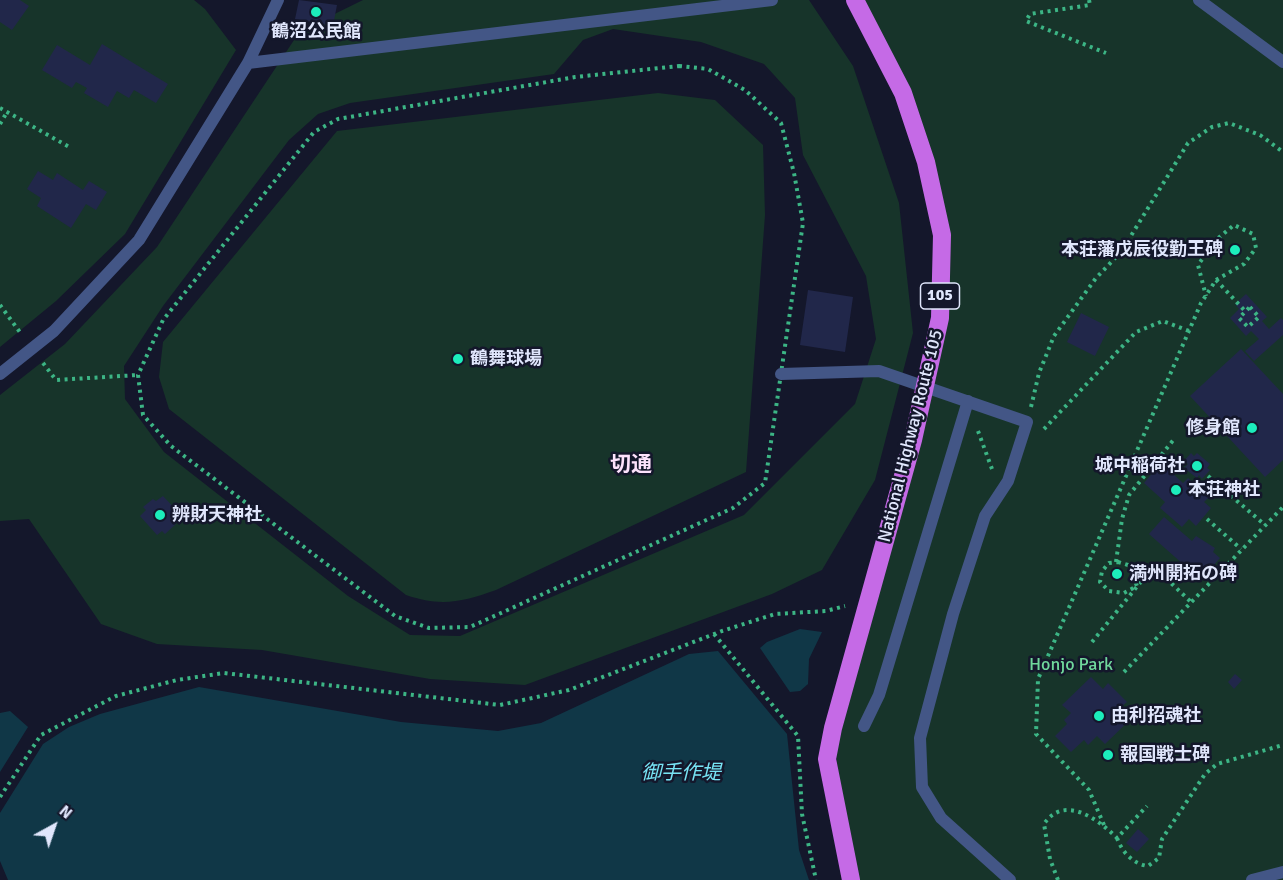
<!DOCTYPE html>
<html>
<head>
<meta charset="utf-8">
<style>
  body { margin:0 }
  #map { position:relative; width:1283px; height:880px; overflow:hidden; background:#14172b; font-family:Signika,sans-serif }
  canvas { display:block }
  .north { position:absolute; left:24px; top:796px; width:60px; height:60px; -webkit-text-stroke:4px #14172b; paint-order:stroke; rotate:40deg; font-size:16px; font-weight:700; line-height:24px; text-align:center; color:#e0e6fc }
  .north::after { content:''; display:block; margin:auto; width:21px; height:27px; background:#e0e6fc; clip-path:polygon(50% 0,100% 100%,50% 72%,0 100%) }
</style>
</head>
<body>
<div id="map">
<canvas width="1283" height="880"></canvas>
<div class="north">N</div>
</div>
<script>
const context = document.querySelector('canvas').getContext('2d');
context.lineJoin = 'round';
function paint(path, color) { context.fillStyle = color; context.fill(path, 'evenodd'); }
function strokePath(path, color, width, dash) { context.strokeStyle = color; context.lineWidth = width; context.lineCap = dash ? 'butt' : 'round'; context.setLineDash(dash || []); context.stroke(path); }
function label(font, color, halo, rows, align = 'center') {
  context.font = font + ' Signika,"Noto Sans JP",sans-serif'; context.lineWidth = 5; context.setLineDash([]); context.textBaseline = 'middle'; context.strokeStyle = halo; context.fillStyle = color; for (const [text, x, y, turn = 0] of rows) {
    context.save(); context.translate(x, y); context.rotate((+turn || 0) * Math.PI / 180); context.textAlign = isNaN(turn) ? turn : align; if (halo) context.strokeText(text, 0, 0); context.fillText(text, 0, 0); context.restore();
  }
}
paint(new Path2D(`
  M0,0H194L205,9L236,50L125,234L56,301L0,347Z
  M363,0H809L853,66L899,203L913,333L875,480L822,570L772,594L525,685L430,679L262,650L157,644L101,624L29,519L0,521V395L65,344L157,247L300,31ZM613,29L701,42L764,64L795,98L803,155L866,276L876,339L855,404L744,515L460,636L410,635L348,596L164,452L125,399L124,366L163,306L289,140L318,114L350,103L554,74L583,40Z
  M855,0H1283V880H851L833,728L940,318L942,235L926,162Z
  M658,93L715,100L763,145L765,215L746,472L496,590C462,602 441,607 406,595L169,409L159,377L163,342L337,131Z`), '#17342a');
paint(new Path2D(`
  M800,629L822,632L809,659L808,684L800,691L790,692L760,648L767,642Z
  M718,651L787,734L799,850L809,880H8L0,861V813L43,744L69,727L100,714L199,687L401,722L498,731L541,723L689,654Z
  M10,711L28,727L0,772V713Z`), '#103747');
paint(new Path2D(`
  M0,0H20L29,6L12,30L0,22Z
  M299,0L337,5L333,26L295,19Z
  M102,44L168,84L156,103L134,90L129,98L117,91L108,107L84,93L87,88L76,82L72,88L42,70L57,45L90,65Z
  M38,171L53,180L57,173L83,190L89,181L107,192L96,210L86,204L71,228L37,206L41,198L27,189Z
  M808,290L853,297L845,352L800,345Z
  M1246,294L1267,317L1262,321L1269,329L1281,318L1283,320V335L1254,361L1245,351L1259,339L1251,331L1246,336L1230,318L1239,309L1235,304Z
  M1081,313L1109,327L1095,356L1067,342Z
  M1241,349L1283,394V460L1265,477L1190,396Z
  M1191,453L1194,456L1197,453L1210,464L1207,468L1210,470L1202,479L1199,475L1197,478L1184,468L1188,464L1184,461Z
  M1161,463L1183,483L1188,478L1209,497L1204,502L1211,508L1196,526L1189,519L1182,527L1160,508L1165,502L1144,483Z
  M163,496L180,514L172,521L176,524L165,534L162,531L157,535L140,516L146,510L143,507L153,499L156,501Z
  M1164,517L1192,541L1196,536L1215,548L1213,552L1220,558L1201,580L1149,534Z
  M1235,674L1242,680L1234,689L1228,682Z
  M1091,677L1103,689L1108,683L1127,702L1121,707L1132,718L1105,744L1097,736L1088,745L1084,740L1071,752L1055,736L1067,724L1064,720L1071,713L1062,705Z
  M1138,829L1149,839L1137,852L1126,843Z`), '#21274a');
strokePath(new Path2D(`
  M1089,0L1090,5L1030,14L1026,21L1106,53
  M679,66L708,69L745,90L781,123L794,173L803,223L765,483L733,508L470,627L429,628L395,616L171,446L143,415L138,375L163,320L314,132L338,119L575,77Z
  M0,108L71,148
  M0,124L7,112
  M1216,280L1246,312
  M0,305L22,335
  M1250,307L1259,317L1248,327L1239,318Z
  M43,363L56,380L138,375
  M1031,407L1039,373L1054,336L1096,278L1121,252L1188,143L1212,127L1229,123L1260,135L1283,152
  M1044,429L1136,332L1163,321L1189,331
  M978,431L992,469
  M1208,476L1265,525
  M1207,519L1241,549
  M1116,562L1122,519L1129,495L1175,438
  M1118,562L1128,565L1137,586L1124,593L1109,591L1100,582L1102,571L1109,563Z
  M1132,571L1151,576
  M714,634L798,736L802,814L816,880
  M1092,642L1144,578L1156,575L1171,583L1191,602
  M1124,672L1283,507
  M0,797L41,735L116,696L177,680L224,673L500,705L569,690L722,631L775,614L826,611L845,606
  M1104,825L1089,790L1036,734L1038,679L1201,303L1216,280L1244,264L1256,248L1253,234L1234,225L1216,240L1198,265L1206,296
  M1117,838C1122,852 1133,864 1148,866L1159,858L1162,839L1205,774L1217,764L1283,745
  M1058,880L1050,859L1044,824C1064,794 1098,819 1117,838L1147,806`), '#3cb585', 4, [3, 4.5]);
strokePath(new Path2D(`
  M1199,0L1283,62
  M781,374L879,371L1027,422L1008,481L985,516L953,614L920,738L922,787L941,818L1010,880
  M864,726L879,695L968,401
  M1252,880L1283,872`), '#435686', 12);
strokePath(new Path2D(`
  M248,63L772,0
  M0,374L54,331L139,240L248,63L278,0`), '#435686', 12);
strokePath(new Path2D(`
  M851,880L827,759L833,728L913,440L940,318L942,235L926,162L903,93L855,0`), '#c56ae6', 18);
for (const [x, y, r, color] of [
  [316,12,6,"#1cedbc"],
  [1235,250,6,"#1cedbc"],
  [458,359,6,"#1cedbc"],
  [1252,428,6,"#1cedbc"],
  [1197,466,6,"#1cedbc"],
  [1176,490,6,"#1cedbc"],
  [160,515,6,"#1cedbc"],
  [1117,574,6,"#1cedbc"],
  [1099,716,6,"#1cedbc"],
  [1108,755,6,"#1cedbc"]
]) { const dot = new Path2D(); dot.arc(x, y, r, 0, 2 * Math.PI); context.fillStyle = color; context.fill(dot); strokePath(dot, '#14172b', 2); }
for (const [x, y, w] of [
  [940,296,39]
]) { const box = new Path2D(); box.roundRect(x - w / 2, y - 13, w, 26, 4.5); context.fillStyle = '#14172b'; context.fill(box); strokePath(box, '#e0e6fc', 1.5); }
label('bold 16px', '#e0e6fc', null, [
  ["105",940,296]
]);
label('bold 18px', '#e0e6fc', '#14172b', [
  ["鶴沼公民館",316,32,"center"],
  ["本荘藩戊辰役勤王碑",1223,250,"right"],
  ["鶴舞球場",470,359],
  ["修身館",1240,428,"right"],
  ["城中稲荷社",1185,466,"right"],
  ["本荘神社",1188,490],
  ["辨財天神社",172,515],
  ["満州開拓の碑",1129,574],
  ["由利招魂社",1111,716],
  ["報国戦士碑",1120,755]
], 'left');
label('18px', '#e0e6fc', '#14172b', [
  ["National Highway Route 105",911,436,-76]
]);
label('18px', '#70d89c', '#14172b', [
  ["Honjo Park",1071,665]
]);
label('italic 20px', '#77e3f4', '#14172b', [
  ["御手作堤",681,774]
]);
label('bold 21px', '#fde2fc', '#14172b', [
  ["切通",631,465]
]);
</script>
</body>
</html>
